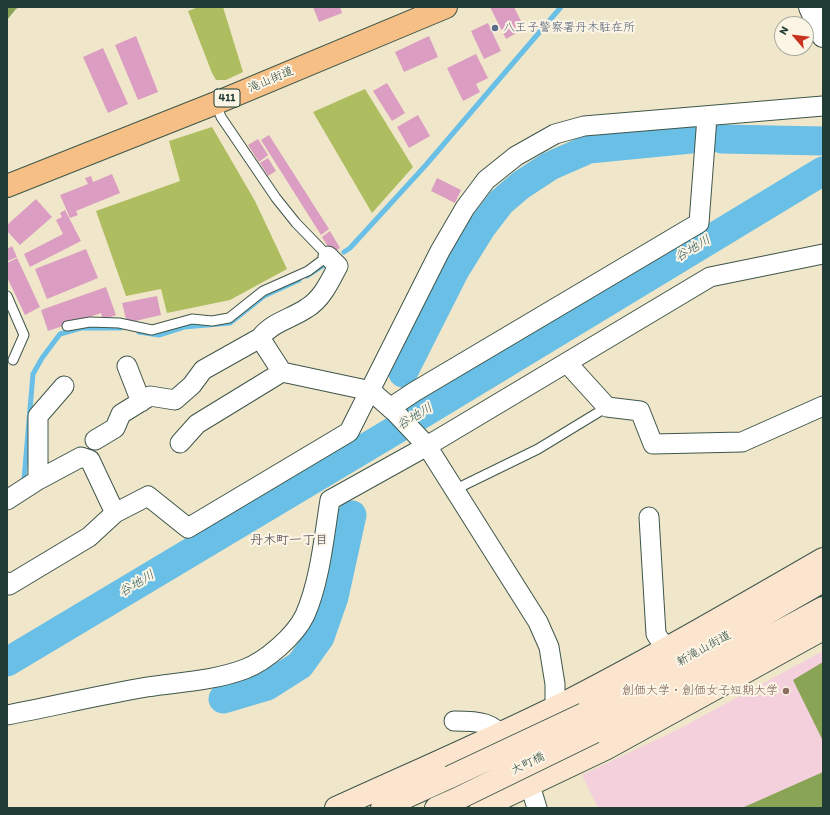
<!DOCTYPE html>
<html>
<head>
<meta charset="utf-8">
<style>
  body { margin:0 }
  #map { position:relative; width:830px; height:815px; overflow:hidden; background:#f0e7ca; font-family:Itim,sans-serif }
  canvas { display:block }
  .frame { position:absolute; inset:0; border:8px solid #1f3d34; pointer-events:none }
  .north { position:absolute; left:774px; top:16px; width:40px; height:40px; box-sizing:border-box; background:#fcf5e5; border:1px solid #a4ab9e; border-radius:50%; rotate:298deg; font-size:11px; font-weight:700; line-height:16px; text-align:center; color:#1f3d34 }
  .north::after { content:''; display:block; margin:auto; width:14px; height:18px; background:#c8321e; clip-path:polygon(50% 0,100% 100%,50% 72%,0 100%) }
</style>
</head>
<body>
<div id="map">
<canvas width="830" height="815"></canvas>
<div class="frame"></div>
<div class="north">N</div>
</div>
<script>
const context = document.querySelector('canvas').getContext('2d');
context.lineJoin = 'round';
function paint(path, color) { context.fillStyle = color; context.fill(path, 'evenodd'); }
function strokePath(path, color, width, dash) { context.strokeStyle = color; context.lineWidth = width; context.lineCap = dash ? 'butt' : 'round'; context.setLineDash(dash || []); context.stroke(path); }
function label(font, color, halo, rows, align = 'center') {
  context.font = font + ' Itim,"Klee One",sans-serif'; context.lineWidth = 4; context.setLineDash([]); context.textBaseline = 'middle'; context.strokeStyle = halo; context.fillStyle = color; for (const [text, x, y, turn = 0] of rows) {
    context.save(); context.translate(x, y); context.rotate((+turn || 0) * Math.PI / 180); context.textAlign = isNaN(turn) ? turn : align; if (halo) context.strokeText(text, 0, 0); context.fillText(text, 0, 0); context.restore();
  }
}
paint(new Path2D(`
  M823,651V808H598L582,775L675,731Z`), '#f4cfdc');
paint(new Path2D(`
  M198,7H223L243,72L226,80H216L212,73L188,11Z
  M365,89L413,167L372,213L313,112Z
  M212,127L255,201L287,269L230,300L167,313L161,289L126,296L96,211L180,181L169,141Z`), '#aebd60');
paint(new Path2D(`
  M7,7H20L16,9L7,20Z
  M823,662V741L793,680Z
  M823,772V808H742Z`), '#8aa456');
strokePath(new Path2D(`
  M344,252L350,248L425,166L561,7
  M307,276L327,263
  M139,332L159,335L184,327L230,323L264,296L299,280
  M21,482L24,479L33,374L42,358L60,334L81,328H121`), '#69bfe6', 5);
strokePath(new Path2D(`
  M722,139L823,141
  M403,373L455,270L481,228L501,202L521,185L550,166L589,149L691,139
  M7,662L412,420L823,171
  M223,699L267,686L300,665L320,637L334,597L352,515`), '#69bfe6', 29);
paint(new Path2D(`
  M313,7H340L342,13L319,22Z
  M490,7H514L522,23L517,26L520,31L506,39Z
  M488,23L501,51L484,59L471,31Z
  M136,36L158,92L138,100L115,45Z
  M429,36L438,57L404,72L395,52Z
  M103,48L128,104L108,113L83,57Z
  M476,54L488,78L476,84L480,92L463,101L447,68Z
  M387,83L405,113L392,121L373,91Z
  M418,115L430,136L409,148L397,127Z
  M269,135L329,229L321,235L261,140Z
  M258,139L268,155L259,162L248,145Z
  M268,158L276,171L268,176L260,163Z
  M112,174L120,193L76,211L78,215L70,218L60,195L88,184L85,178L91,176L93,182Z
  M437,178L461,190L455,203L431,191Z
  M36,199L52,217L20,245L7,231V225Z
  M65,210L81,241L30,267L24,254L63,234L56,220L62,217L60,213Z
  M330,231L340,248L332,253L322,237Z
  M12,246L17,257L8,261L7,249Z
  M86,249L98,278L47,299L35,269Z
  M17,258L40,307L25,315L7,277V263Z
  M106,287L116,315L103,320L101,313L48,331L41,310Z
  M157,296L161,315L127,323L122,303Z`), '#db9dc2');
const service = new Path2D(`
  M7,296L24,335L13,360
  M67,326L90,322L119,323L152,330L192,319L212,321L229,318L263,291L308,271L328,256L296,223L276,198L221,117L216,103
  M454,490L538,449L607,407`);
const minor = new Path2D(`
  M328,256L338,266C330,281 322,299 307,308C291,319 272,322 260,338L282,372L371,391L395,412L427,446L538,622L549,647L555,684V707L562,720
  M567,363L607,407L640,411L653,444L742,442L823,406
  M127,366L141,402
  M390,408L414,392L699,223L707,117
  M95,440L115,428L121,414L150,396L175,400L192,385L203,370L260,338
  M180,443L197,424L282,372
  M38,480L81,457L90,460L115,513
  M7,500L38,480V416L64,386
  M649,517L656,634L666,649
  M7,582L9,585L89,537L115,513L148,496L188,528L349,432L440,251L465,208L486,180L516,156L555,134L584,126L823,106
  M7,715C54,706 100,695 147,687C180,682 213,681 245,669C266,661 295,636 305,615C320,581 324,537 330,500L427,446L710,277L823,254
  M454,721C478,721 495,721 507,744
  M522,773L533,795L537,808`);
const tertiary = new Path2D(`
  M810,7L823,36`);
const secondary = new Path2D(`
  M584,714L696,654L823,581
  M594,732L823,608
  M336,808C415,772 494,738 572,699C657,655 740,607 823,559
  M382,808L450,777
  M436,808L461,797
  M481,808L605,749L823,629`);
const trunk = new Path2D(`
  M7,186L216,103L446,7`);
strokePath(service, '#3e564a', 11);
strokePath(minor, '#3e564a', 21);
strokePath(tertiary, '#3e564a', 24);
strokePath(secondary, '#3e564a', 24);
strokePath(trunk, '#3e564a', 24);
strokePath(service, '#fff', 9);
strokePath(minor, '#fff', 19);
strokePath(tertiary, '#fff', 22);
strokePath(secondary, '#fbe5cf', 22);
strokePath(trunk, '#f5bf86', 22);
const secondaryBridge = new Path2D(`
  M450,777L584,714
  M461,797L594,732`);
strokePath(secondaryBridge, '#3e564a', 24, []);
strokePath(secondaryBridge, '#fbe5cf', 22);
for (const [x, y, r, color] of [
  [495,28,4,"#5c6f8a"],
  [786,691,4,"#8d6e63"]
]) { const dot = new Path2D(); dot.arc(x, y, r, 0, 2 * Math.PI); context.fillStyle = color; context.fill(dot); strokePath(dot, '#fcf5e5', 1.5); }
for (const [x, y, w] of [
  [227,98,26]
]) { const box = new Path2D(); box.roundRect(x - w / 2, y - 9, w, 18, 3); context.fillStyle = '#fcf5e5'; context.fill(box); strokePath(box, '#1f3d34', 1); }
label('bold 11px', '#1f3d34', null, [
  ["411",227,98]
]);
label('12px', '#4e5e75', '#fcf5e5', [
  ["八王子警察署丹木駐在所",503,28]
], 'left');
label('12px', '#1f3d34', '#fcf5e5', [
  ["滝山街道",271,80,-23],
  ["新滝山街道",704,649,-29],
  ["大町橋",528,764,-26]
]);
label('12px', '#785e54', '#fcf5e5', [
  ["創価大学・創価女子短期大学",778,691]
], 'right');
label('italic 13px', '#325e60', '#fcf5e5', [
  ["谷地川",693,249,-31],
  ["谷地川",415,417,-31],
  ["谷地川",137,584,-31]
]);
label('bold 13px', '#615f66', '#fcf5e5', [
  ["丹木町一丁目",289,541]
]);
</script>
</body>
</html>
